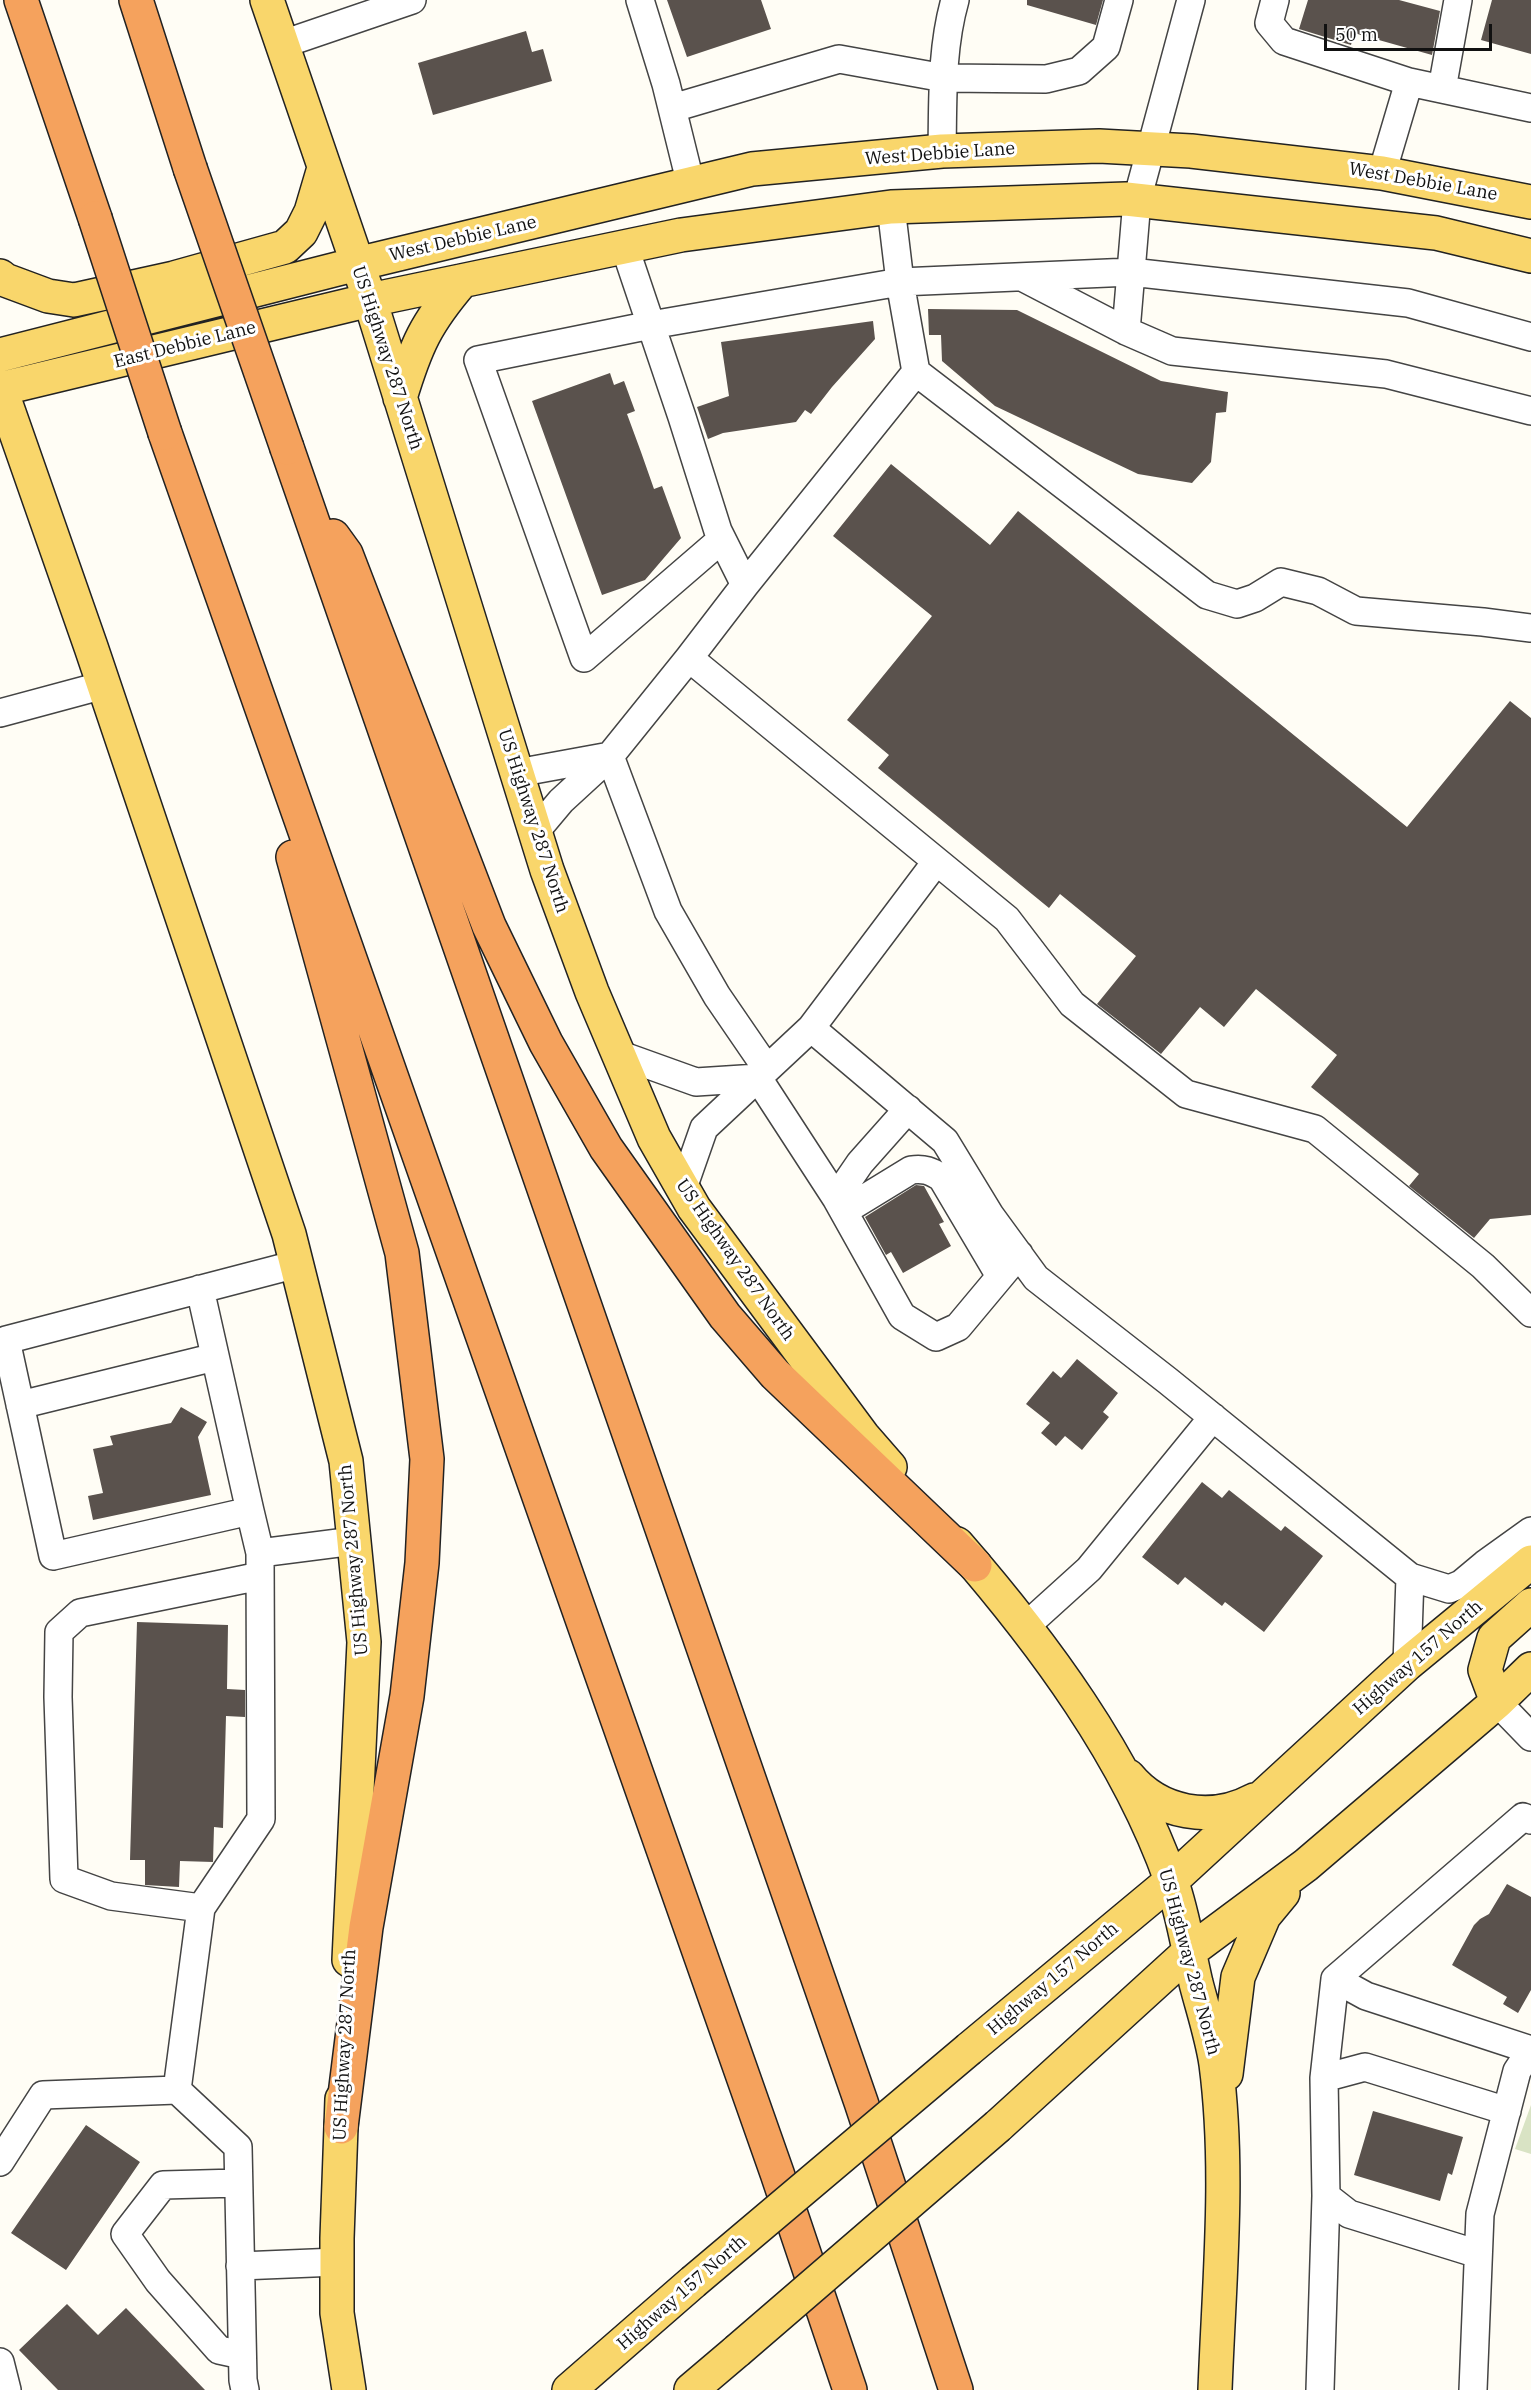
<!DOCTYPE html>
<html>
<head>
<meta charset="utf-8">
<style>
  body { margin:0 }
  #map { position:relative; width:1531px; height:2390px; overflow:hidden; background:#fffdf5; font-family:"IBM Plex Serif",serif }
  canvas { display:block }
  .scale { position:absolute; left:1324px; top:24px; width:168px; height:27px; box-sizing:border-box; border:3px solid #111; border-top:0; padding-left:8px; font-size:18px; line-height:21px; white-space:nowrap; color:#111; -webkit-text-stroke:4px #fff; paint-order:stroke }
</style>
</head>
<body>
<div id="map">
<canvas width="1531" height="2390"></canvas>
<div class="scale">50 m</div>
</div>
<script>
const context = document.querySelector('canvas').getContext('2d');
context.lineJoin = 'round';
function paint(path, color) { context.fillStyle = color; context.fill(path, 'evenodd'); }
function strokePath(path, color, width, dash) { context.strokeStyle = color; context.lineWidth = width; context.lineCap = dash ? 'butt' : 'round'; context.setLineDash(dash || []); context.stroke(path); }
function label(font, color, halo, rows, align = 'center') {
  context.font = font + ' "IBM Plex Serif",serif'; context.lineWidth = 6; context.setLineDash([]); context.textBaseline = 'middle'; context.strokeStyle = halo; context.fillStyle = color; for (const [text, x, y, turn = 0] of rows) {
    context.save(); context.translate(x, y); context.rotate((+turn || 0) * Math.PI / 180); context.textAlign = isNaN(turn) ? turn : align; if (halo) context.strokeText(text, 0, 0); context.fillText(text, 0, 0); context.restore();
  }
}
paint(new Path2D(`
  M1531,2105V2154L1515,2149Z`), '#d9e3c4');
paint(new Path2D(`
  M667,0H761L771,29L687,57Z
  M1027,0H1103L1096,25L1027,5Z
  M1308,0H1399L1440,11L1432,55L1354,33L1351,45L1299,29Z
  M1492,0H1531V54L1481,40Z
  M526,31L532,52L543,49L552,81L433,115L418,63Z
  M928,309L1017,310L1161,381L1228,392L1226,412L1216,413L1211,462L1192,483L1138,474L995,406L942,361L941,335H929Z
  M873,321L875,339L832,387L811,414L805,410L796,422L723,433L708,439L697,407L729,396L721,342Z
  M610,373L614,385L624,381L635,411L627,414L641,452L654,489L662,486L681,538L645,580L602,595L532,401Z
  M891,464L990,545L1018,511L1407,827L1510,701L1531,718V1215L1490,1219L1474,1238L1409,1186L1419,1174L1311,1087L1337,1055L1256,989L1224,1027L1200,1007L1161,1054L1097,1004L1136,956L1060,894L1049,908L878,768L889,755L847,720L932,616L833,536Z
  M916,1185L924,1186L944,1222L939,1224L951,1246L903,1273L891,1252L886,1255L865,1217Z
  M1077,1359L1118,1393L1103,1412L1109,1417L1082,1450L1065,1436L1056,1446L1041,1433L1050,1423L1026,1404L1053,1371L1061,1378Z
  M181,1407L207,1422L198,1437L211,1495L93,1520L88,1496L103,1493L93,1449L113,1445L110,1436L171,1423Z
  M1202,1482L1222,1498L1229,1490L1281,1531L1285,1526L1323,1556L1264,1632L1225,1602L1222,1606L1185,1577L1178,1585L1142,1557Z
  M137,1622L228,1625L227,1689L245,1690V1717L226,1716L223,1828L214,1827L213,1862L180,1861L179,1887L145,1885V1860H130Z
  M1507,1884L1531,1897V1990L1518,2013L1503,2004L1507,1997L1452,1965L1474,1925L1480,1919L1489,1914Z
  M1373,2111L1463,2137L1452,2175L1448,2173L1440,2201L1354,2175Z
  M86,2125L140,2162L66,2270L11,2233Z
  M67,2304L98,2335L126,2308L205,2390H58L19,2350Z`), '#5a524d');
const minor = new Path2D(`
  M640,0L666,84L691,185
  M1275,0L1269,23L1284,41L1409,82L1382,173
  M283,44L412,0
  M1409,82L1531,108
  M1442,89L1458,0
  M673,108L839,59L944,78L1046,79L1079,71L1106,47L1119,0
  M942,151C943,101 941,49 955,0
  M891,207L900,282L916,372L1207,595L1237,604L1255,598L1281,582L1318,591L1356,611L1483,622L1531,628
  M625,248L682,417L718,531L745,585
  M1022,277L1126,331L1172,351L1386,374L1531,411
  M1126,331L1137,200L1191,0
  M722,539L584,658L478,360L651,325L900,282L1131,272L1408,303L1531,337
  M689,658L745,585L916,372
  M0,713L104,685
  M610,756L668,911L717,996L767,1069
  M517,773L610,756
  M535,832L561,801L610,756L689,658L1007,919L1072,1004L1186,1094L1315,1129L1483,1266L1531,1313
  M811,1028L945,1141L990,1215L1036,1278L1168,1381L1410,1577L1449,1589L1461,1584L1485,1564L1531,1531
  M618,1054L696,1082L758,1078
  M758,1078L836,1198
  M908,1109L860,1163L836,1198L902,1316L936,1337L958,1327L1019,1254
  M683,1188L704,1128L811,1028L936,862
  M844,1211L911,1170C924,1168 931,1171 942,1178L1000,1276
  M297,1264L6,1340L53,1556L250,1511L260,1553L354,1541
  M200,1289L250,1511
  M20,1405L215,1357
  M260,1553L261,1819L201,1908L111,1896L64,1879L58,1697L59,1632L80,1613L260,1576
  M1026,1626L1089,1569L1213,1417
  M1407,1664L1410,1577
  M1497,1702L1531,1737
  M1531,2050L1366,1996L1335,1979L1523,1817L1531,1820
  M1324,2078L1335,1979
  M177,2090L201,1908
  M0,2162L43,2095L177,2090L238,2147L243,2380L245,2390
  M238,2183L163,2185L125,2234L158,2281L219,2350L242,2355
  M1478,2254L1349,2214L1326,2196L1324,2078L1365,2067L1507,2111
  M240,2266L337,2262
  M0,2362L7,2390
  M1320,2390L1326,2196
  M1473,2390L1480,2214L1517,2071L1531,2050`);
const major = new Path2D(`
  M267,0L370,300L547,870L592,992L654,1138L694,1208L863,1436L890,1467
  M0,276L5,280L48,296L74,300L174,278L285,247L301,232L311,212L324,168
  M0,355L357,264L752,169L942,151L1099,146L1191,151L1382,173L1531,202
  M0,387L91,647L289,1234L346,1461L364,1642L349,1960
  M0,389L370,300L681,235L891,207L1126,199L1436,233L1531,256
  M400,398C416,345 426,323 462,281
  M957,1544C1043,1643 1127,1756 1171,1880C1183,1913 1188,1949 1196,1983C1203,2010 1212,2037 1216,2064C1230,2171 1219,2282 1215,2390
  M1497,1702L1485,1670L1494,1638L1531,1605
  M1128,1776C1159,1814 1211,1823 1254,1800
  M969,2049L1171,1881L1407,1664L1531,1562
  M1226,2074L1238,1977L1264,1916L1283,1893
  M342,2099L337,2238V2313L349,2390
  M998,2126L1189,1952L1306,1865L1497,1702L1531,1669
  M569,2390L693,2282
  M691,2390L737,2351`);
const highway = new Path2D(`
  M21,0L95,218
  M136,0L190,168
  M165,433L777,2173L850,2390
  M287,448L861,2102L956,2390
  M333,536L346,554L489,926L546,1043L606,1148L725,1316L775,1374L975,1565
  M293,857L402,1253L427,1459L422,1563L407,1696L366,1927L341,2127`);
strokePath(minor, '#444', 30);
strokePath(major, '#222', 36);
strokePath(highway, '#222', 36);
strokePath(minor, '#fff', 27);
strokePath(major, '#f9d66b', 33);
strokePath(highway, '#f5a25d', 33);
const majorBridge = new Path2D(`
  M693,2282L969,2049
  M737,2351L998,2126`);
const highwayBridge = new Path2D(`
  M190,168L287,448
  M95,218L165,433`);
strokePath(majorBridge, '#222', 36, []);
strokePath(highwayBridge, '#222', 36, []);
strokePath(majorBridge, '#f9d66b', 33);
strokePath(highwayBridge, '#f5a25d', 33);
label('18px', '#111', '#fff', [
  ["West Debbie Lane",940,154,-4],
  ["West Debbie Lane",1423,182,10],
  ["West Debbie Lane",463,239,-13],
  ["East Debbie Lane",185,345,-14],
  ["US Highway 287 North",387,358,72],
  ["US Highway 287 North",533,821,72],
  ["US Highway 287 North",735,1260,55],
  ["US Highway 287 North",354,1560,-95],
  ["Highway 157 North",1418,1658,-41],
  ["US Highway 287 North",1189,1962,75],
  ["Highway 157 North",1053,1979,-40],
  ["US Highway 287 North",345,2045,-87],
  ["Highway 157 North",682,2293,-41]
]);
</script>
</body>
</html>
